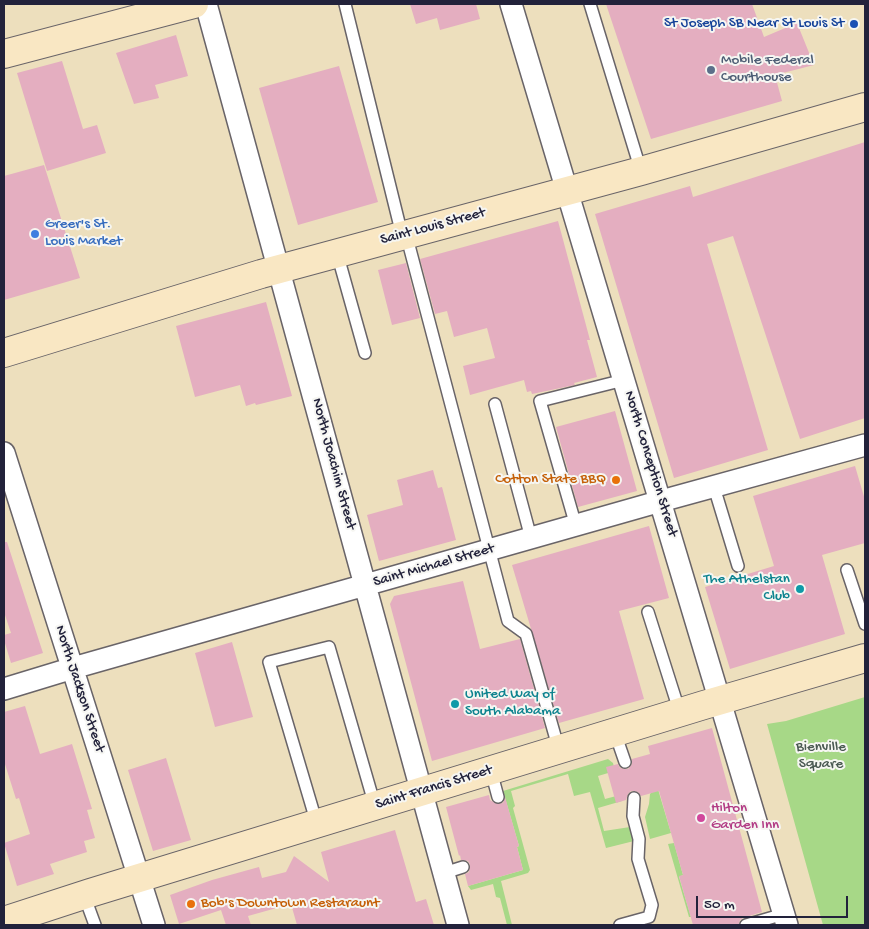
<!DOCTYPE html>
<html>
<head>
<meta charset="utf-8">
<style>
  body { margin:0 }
  #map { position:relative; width:869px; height:929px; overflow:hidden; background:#eddfbd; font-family:"Gochi Hand",sans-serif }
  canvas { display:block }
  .frame { position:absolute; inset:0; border:5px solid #22223b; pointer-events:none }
  .scale { position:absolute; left:696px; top:896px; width:152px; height:22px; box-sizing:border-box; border:2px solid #22223b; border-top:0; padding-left:6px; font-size:15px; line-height:18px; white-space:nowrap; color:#22223b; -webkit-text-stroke:4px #f6f6f2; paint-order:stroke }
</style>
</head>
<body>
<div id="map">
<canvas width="869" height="929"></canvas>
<div class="frame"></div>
<div class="scale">50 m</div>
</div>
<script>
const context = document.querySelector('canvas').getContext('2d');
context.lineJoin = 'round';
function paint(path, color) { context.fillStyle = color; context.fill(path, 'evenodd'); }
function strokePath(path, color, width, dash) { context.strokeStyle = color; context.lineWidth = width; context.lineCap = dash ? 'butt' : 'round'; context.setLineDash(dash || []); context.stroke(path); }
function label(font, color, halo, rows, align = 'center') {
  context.font = font + ' "Gochi Hand",sans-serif'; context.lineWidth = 4; context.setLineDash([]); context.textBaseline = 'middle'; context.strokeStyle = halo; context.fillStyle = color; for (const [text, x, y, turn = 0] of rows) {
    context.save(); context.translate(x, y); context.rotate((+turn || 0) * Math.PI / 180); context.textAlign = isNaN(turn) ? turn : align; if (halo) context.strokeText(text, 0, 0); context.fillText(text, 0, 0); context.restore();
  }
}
paint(new Path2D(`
  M865,697V925H823L767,724L786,721Z
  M608,759L613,763L615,771L598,776L605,799L620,795L622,801L598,808L604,831L630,827L634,841L606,848L590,792L574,796L568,774L511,791L515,806L513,808L530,870L528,873L501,881L512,925H507L500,898L496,897L493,884L471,890L468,886L523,870L517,847L519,846L503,791Z
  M657,786L671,833L650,839L645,817L649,804L650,794Z
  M674,843L683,875L679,877L691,917H689L668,844Z`), '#a7d887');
paint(new Path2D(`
  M410,4H476L480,19L440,30L437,18L416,24Z
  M606,4H752L764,37L797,23L814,65L775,75L782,101L651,139Z
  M176,35L188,76L155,85L159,98L134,104L116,53Z
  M62,61L83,129L97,125L106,153L47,171L17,73Z
  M339,66L378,202L298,225L259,88Z
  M865,142V418L800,439L733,236L707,244L768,450L674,478L595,214L690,186L693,197Z
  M44,165L80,278L4,300V176Z
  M558,221L590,340H587L597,377L574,383L575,385L532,394L531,391L527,392L524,380L470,395L463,366L495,358L487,328L454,337L447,311L435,314L420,259Z
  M406,263L420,318L392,325L378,270Z
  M266,302L292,396L256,405L255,403L246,406L240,385L195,397L176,326Z
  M615,411L637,491L578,507L556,427Z
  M855,466L865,500V543L822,555L845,634L730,669L705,587L774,566L753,496Z
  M433,470L438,488L442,487L456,540L379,561L367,515L403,505L397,480Z
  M649,526L669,598L619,611L644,699L559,723L512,565Z
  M4,542H7L43,653L11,663L4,640V635L11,633L4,612Z
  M463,581L480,649L520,639L545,728L432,761L390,604L394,596Z
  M232,642L253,717L215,727L195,653Z
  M25,706L40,754L72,744L92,809L87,810L95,838L84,841L87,852L50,864L54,874L17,886L4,843L30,834L19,798L16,799L4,761V712Z
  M712,728L762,912L743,918L740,920L739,925H693L679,876L683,875L659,791L641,796L638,792L631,791L628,794L626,800L616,803L606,767L618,764L620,768L628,769L632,764V759L650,754L648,746Z
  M166,758L191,840L153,851L128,770Z
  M489,795L490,800L497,804L503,803L505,797L519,846L517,847L523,870L468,886L465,874L469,872L470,865L468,861L461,860L460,855L459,856L446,807Z
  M395,830L416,902L426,899L434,925H297L291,904L248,916L251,925H226L221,910L179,924L170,895L212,880L259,867L262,878L286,872L294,856L329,882L321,852Z`), '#e4aec0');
const lane = new Path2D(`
  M345,4L402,235
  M590,4L641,171
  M406,234L508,621L526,634L559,750
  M337,253L365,353
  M495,404L531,538
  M714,487L738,566
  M576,526L540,401L624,380
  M847,570L865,624
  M648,612L680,713
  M615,733L625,762
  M491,771L498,797
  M317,824L269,662L329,647L375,806
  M444,873L463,867
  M84,895L95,925
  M620,925L649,917L652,905L638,859L639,839L633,816L634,798
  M746,925L784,914`);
const street = new Path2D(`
  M206,4L458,925
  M511,4L787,925
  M4,453L154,925
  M4,689L73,668L661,501L865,445`);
const secondary = new Path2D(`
  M4,54L194,4
  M4,353L261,274L641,171L865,107
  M4,921L90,893L704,705L865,658`);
strokePath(lane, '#696468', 14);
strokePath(street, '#696468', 24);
strokePath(secondary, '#696468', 30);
strokePath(lane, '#fff', 11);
strokePath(street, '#fff', 21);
strokePath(secondary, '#f9e7c3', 28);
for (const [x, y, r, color] of [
  [854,24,5,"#1a4fb4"],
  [711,70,5,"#5c6f8a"],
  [35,234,5,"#3f7fe0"],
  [616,480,5,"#e8710a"],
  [800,589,5,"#0f9aa8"],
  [455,704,5,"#0f9aa8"],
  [701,818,5,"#d1479c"],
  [191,904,5,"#e8710a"]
]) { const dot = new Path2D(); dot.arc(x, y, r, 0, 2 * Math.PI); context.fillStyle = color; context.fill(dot); strokePath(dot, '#f6f6f2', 2); }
label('15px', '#164399', '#f6f6f2', [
  ["St Joseph SB Near St Louis St",844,24]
], 'right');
label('15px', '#4e5e75', '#f6f6f2', [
  ["Mobile Federal",721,61],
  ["Courthouse",721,78]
], 'left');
label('15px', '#366cbe', '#f6f6f2', [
  ["Greer's St.",45,225],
  ["Louis Market",45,242]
], 'left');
label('15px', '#22223b', '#f6f6f2', [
  ["Saint Louis Street",433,227,-15],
  ["North Joachim Street",333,464,75],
  ["North Conception Street",650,464,73],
  ["Saint Michael Street",434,566,-16],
  ["North Jackson Street",79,689,72],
  ["Saint Francis Street",434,788,-17]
]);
label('15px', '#c56008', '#f6f6f2', [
  ["Cotton State BBQ",606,480],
  ["Bob's Downtown Restaraunt",201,904,"left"]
], 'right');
label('15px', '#0d838f', '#f6f6f2', [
  ["The Athelstan",790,580],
  ["Club",790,597],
  ["United Way of",465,695,"left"],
  ["South Alabama",465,712,"left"]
], 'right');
label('15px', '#4a5952', '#f6f6f2', [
  ["Bienville",821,748],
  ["Square",821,765]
]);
label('15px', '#b23c85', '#f6f6f2', [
  ["Hilton",711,809],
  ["Garden Inn",711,826]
], 'left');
</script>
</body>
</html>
